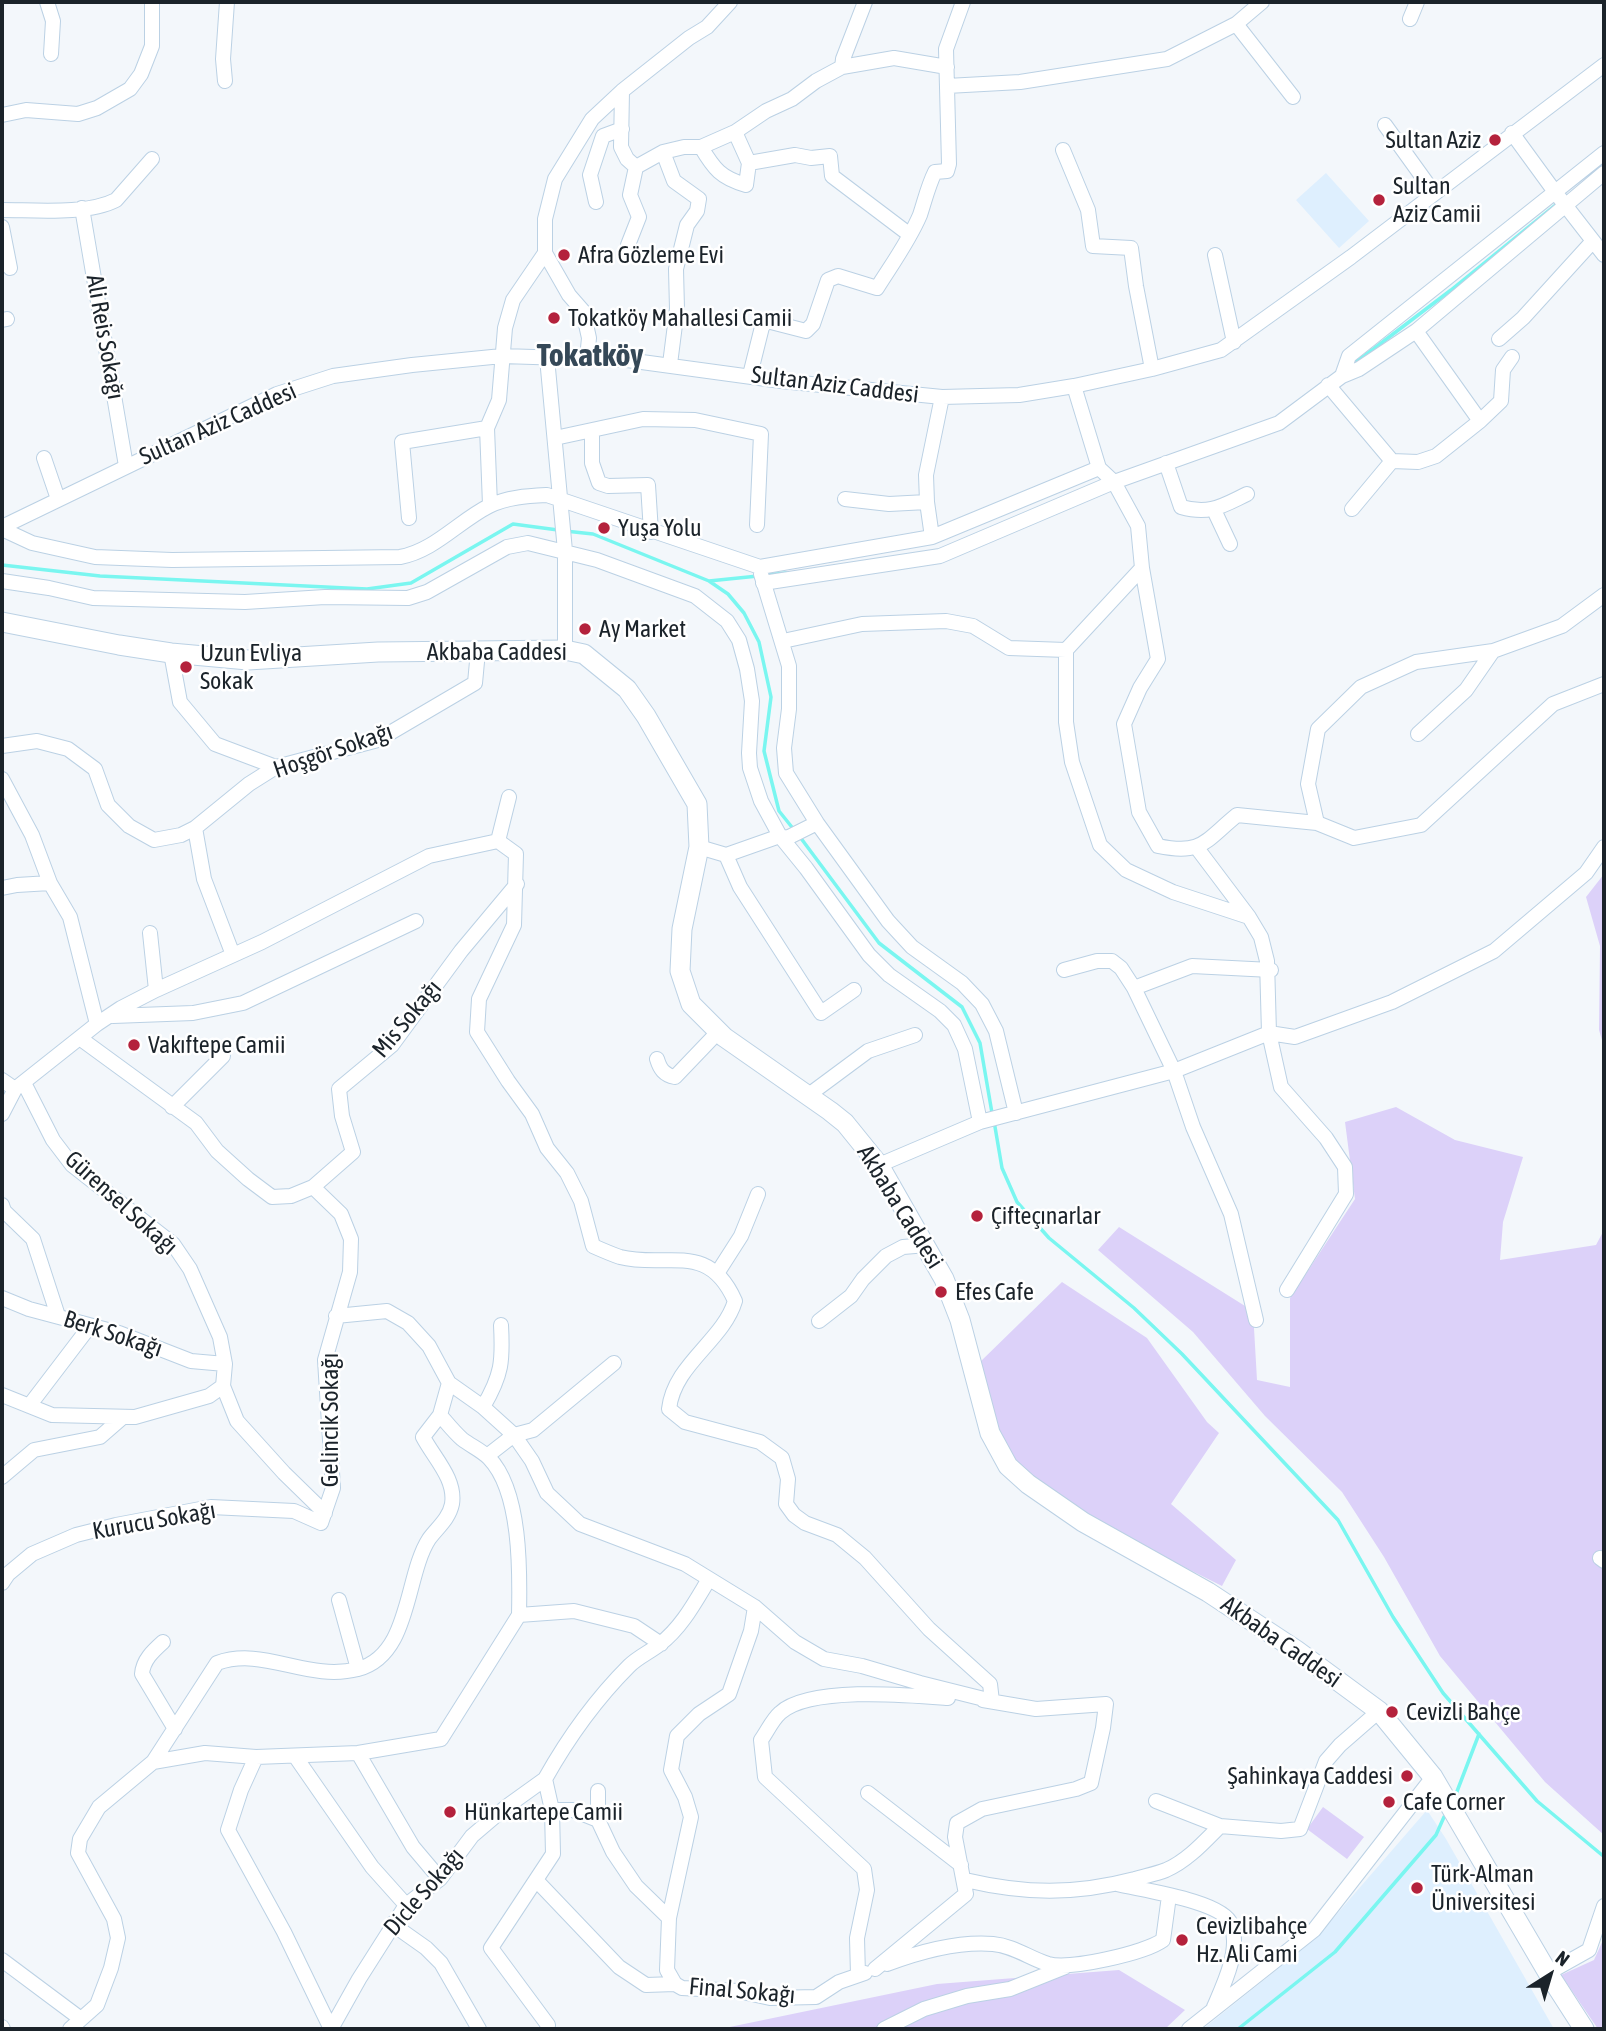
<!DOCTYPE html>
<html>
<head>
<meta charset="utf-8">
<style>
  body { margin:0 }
  #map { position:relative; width:1606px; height:2031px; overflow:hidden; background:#f3f7fb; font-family:"Asap Condensed",sans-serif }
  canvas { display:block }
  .frame { position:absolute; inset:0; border:4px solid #1b232a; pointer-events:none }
  .north { position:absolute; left:1515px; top:1940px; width:70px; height:70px; -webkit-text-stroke:5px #fff; paint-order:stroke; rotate:37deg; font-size:19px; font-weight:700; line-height:28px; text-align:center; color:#1b232a }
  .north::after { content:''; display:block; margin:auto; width:24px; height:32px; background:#1b232a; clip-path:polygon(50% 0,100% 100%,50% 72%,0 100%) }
</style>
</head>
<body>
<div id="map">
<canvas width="1606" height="2031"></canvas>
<div class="frame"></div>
<div class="north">N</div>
</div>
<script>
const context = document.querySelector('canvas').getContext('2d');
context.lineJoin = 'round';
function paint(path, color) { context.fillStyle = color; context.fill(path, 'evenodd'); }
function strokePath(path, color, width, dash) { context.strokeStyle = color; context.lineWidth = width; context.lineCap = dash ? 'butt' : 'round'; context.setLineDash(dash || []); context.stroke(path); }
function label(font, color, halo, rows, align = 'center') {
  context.font = font + ' "Asap Condensed",sans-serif'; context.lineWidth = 5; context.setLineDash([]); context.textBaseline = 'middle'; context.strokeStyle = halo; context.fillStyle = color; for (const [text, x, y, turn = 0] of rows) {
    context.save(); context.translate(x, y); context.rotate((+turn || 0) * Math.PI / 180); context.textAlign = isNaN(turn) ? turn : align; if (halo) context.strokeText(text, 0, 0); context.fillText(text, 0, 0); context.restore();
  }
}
paint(new Path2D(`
  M1326,173L1369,221L1339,248L1296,200Z
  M1427,1810L1446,1839L1554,2029H1203L1316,1938Z`), '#deeffe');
paint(new Path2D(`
  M1604,874V1047L1599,1030L1600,946L1586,897Z
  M1396,1107L1455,1140L1523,1157L1503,1222L1500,1260L1596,1245L1604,1230V1835L1545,1782L1440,1656L1384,1557L1342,1492L1265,1416L1193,1332L1098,1250L1119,1227L1253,1311L1257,1380L1290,1387V1298L1355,1199L1345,1122Z
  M1062,1282L1147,1338L1207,1422L1219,1433L1171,1504L1236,1560L1222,1586L1114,1532L1025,1475L997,1437L979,1363Z
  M1323,1807L1364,1837L1347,1859L1307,1829Z
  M1604,1938V2029H1598L1561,1975L1594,1960Z
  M1119,1970L1185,2010L1165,2029H720L937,1984Z`), '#dcd1f9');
strokePath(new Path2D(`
  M1355,363L1451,290L1558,203
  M565,531L593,534L709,581L758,576
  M2,565L100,576L367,589L411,583L513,524L558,530
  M766,575L786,573
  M709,581L728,594L744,613L759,642L771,697L764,751L779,811L795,831
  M800,837L879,943L962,1007L980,1043L992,1113
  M994,1121L1002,1168L1017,1202L1049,1238L1134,1308L1182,1354L1338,1520L1393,1617L1443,1693L1537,1801L1602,1855
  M1456,1794L1479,1734
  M1238,2029L1335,1952L1436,1835L1444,1817`), '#7af6f0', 3.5);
const minor = new Path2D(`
  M47,2L53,21L51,54
  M1410,19L1417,2
  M1236,24L1293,97
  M842,67L843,59L865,2
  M225,81L223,59L227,2
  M947,86L1020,82L1167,59L1236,24L1262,2
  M622,91L621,147L627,159L636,167L663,152L684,147H701L735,132L766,111L792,99L816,81L842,67L894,58L947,67
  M2,115L26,110L78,114L97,108L130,89L141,74L152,46V2
  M1385,125L1434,193
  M1512,133L1555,192L1604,255
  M701,147C714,169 721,178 746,185L749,163L735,132
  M1063,150L1088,210L1093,246L1131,248L1136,286L1152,369
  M663,152L674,181L699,199L697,211L687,225L676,269L677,309L670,364
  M749,163L795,155L811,158L830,156L832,176L910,235
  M596,202L590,175L603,136L622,129
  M82,208L126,466
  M2,210C35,210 87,215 116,200L152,159
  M2,227L10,268
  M628,245L639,217L630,195L636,167
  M1215,255L1234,342
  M2,320L7,319
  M1499,339L1523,318L1593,241
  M547,358L565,551V650
  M587,358L589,338L583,311L569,295L545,253V219L555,179L592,119L622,91L689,38L707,27L730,2
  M750,375L762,327L767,321L806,331L813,324L828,280L838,276L877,288C892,264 909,241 920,215C925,200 928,186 935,172L947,171L949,164L946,49L963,2
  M1342,376L1349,356L1604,153
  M1328,385L1392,461L1418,462L1436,456L1480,421L1416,331
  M1480,421L1501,401L1503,370L1512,357
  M592,431V463L599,483L608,486L648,485L651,532
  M555,438L643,419L695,420L761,434L757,525
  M44,458L58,499
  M1166,463L1181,507C1210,515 1222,506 1247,494
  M845,499L889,504L927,502L926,475L942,397
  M927,502L932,537
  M490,505L487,428L499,400L505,328L513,300L545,253
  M1352,509L1392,461
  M1214,510L1230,544
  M409,518L402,442L487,428
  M2,527L277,394L333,376L412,365L502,356L627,360L781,381L942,397L1019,395L1074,386L1152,369L1221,350L1351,257L1604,65
  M2,529L32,543L95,557L172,560L400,557C434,551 459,521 489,506C507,497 528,496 547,495L760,567L932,537L1099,468
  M1142,568L1158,659L1140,688L1124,724L1139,812L1158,846C1202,855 1204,842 1237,815L1317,823L1354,838L1421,825L1553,704L1604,684
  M761,574L789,666V709L784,748L786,773L817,823L888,921L912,947L962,983L982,1004L996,1031L1016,1113
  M2,581L49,588L93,598L245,602L325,597L408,598L427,592L507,547L528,543L597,560L695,596L727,621L739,640L747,669L752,701L749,753L750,768L761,801L780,836L806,868L869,955L889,975L940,1011L954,1025L965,1049L980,1122
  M763,583L940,556L1114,482L1279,423L1342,376L1359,369L1416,331L1604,173
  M783,641L862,624L946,621L973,626L1009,648L1066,650L1142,568L1138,526L1114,482L1099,468L1074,386
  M1066,650V722L1072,762L1100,845L1126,870L1173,892L1249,917
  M171,653L180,702L215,744L276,767
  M1418,734L1466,690L1493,651
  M2,746L37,741L68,749L95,769L108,805L129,826L154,840L181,835L195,828L249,784L276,767L378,740L475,683L478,651
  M2,779L32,835L50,883L70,917L97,1024
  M1317,823L1308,784L1318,729L1361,687L1416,662L1493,651L1562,626L1604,595
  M195,828L204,879L233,955
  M498,841L509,797
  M699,847L726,855L780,836L787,838L817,823
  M1197,848L1249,917L1261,937L1267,961L1269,1033L1281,1087L1326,1138L1345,1167L1346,1194L1287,1290
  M726,855L740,887L821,1013L854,990
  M2,888L17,885L50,883
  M150,933L156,990
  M1064,970L1097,961H1112L1121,968L1134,988L1174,1071L1193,1127L1231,1214L1256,1320
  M1134,988L1192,966L1271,970
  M113,1016L193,1013L243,1003L416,921
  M657,1059C660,1069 664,1075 675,1077L719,1031
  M2,1080L15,1089
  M810,1094L868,1051L915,1035
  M172,1107L223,1056
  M2,1114L15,1089L97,1024L121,1008L156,990L262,942L429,856L498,841L516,854L514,925L479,999L477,1032L508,1081L532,1114L547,1148L567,1173L581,1201L593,1246C602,1250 611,1254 620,1257C667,1269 708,1240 735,1301C723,1341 674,1364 669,1409L685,1422L760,1442L782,1458L788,1479L786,1504L794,1515L805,1523L837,1535L865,1558L929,1629L990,1684L992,1701L920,1683L862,1666L824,1659L795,1642L755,1607L685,1564L580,1524L547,1493L532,1461L514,1435L483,1407L449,1383L429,1346L408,1323L387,1311L336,1316
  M879,1165L980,1122L1174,1071L1269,1033L1295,1037L1392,1002L1494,951L1586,873L1604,847
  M313,1187L353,1152L342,1116L339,1089L392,1045L461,951L517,884
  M2,1205L4,1211L33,1239L58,1316
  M718,1272L741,1236L758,1194
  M2,1298L29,1309L119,1333L191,1361L225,1364
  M819,1321L851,1296L863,1279L886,1256L903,1247L927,1245
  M223,1386L237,1421L284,1473L325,1513
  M2,1395L52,1415L135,1417L209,1396L223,1386L225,1364L220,1337L190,1269L173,1244L72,1165L53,1140L24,1083
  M29,1406L90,1326
  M483,1407C502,1375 503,1361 501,1325
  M440,1415C447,1423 454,1432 462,1439C471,1446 481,1450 489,1458C521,1491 520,1571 519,1615
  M487,1456L514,1435L533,1430L614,1363
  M2,1477L34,1450L100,1437L123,1417
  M1600,1558L1604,1561
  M2,1583L8,1574L32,1554L76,1535L116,1525L211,1507L294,1511L321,1523L333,1488L325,1360L350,1272L351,1239L341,1214L313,1187L291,1196L272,1197L248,1179L217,1151L196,1123L81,1039
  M339,1600L358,1669
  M755,1607L751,1631L729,1694L699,1714L677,1736L671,1770L685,1797L691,1817L669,1918L667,1970L675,1984L682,1988L738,1991L770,1998L816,1997L839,1982L865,1973
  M163,1642C153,1651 143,1660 142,1674L175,1729
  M358,1753L413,1847L440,1879
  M295,1756L372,1867L406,1905
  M256,1757L241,1790L228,1830L284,1932L331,2029
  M153,1762L205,1753L256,1757L358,1753L441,1739L519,1615L574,1611L634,1626L661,1644
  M598,1791V1820L613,1852L636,1886L669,1918
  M868,1793L961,1865
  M1156,1801L1220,1826L1281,1831L1300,1829L1326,1761L1340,1745L1379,1711
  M552,1810H573L598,1820
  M536,1880L619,1967L646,1985L675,1984
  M965,1880C1025,1894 1074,1895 1135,1879C1145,1876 1156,1874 1166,1870C1187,1861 1204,1842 1220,1826
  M1117,1884C1141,1890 1223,1901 1231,1924C1241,1949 1224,1984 1214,2007
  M392,1924L426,1948L441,1963L479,2029
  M2,1960L81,2019
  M887,1964C919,1952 958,1941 993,1944C1014,1946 1029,1958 1048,1964C1070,1970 1145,1953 1163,1940L1169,1896
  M875,1969L966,1894L955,1837L957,1823L982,1809L1076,1789L1091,1783L1103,1728L1106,1704L1036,1709L983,1700
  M1548,1973L1589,1950L1604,1906
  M858,1975L857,1938L867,1890L864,1869L765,1777L761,1740C767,1732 772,1720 780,1713C809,1686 910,1695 948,1698
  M2,2027L3,2029
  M70,2029L97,2005L111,1968L118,1938L114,1919L78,1853L80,1839L99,1807L153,1762L217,1663C264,1646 307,1682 358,1669C411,1655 405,1576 429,1539C437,1528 449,1519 452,1504C456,1479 434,1458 423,1437L440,1415L449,1383
  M331,2029L359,1979L406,1905L440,1879L472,1836L506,1807L545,1779
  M547,2029L548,2025L491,1948L553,1854L552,1810L545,1779C568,1738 595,1700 629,1666C638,1657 650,1652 660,1644C682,1627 695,1602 709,1579
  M884,2029L924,2009L967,1996L1010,1989L1065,1967
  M1189,2029L1314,1930L1433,1777`);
const major = new Path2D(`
  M2,622L119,645L171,653L248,660L378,652L565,650L584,654L627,689L646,716L697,804L699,847L682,929L680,971L691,1004L724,1037L830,1111L845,1123L879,1165L944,1279L960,1320L990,1433L1008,1466L1028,1484L1083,1522L1208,1592L1296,1650L1379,1711L1433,1777L1548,1973L1584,2029`);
strokePath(minor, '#bbd1e4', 16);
strokePath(major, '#bbd1e4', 21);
strokePath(minor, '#fff', 14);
strokePath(major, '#fff', 19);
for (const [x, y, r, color] of [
  [1495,140,7,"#b4223c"],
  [1379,200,7,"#b4223c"],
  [564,255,7,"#b4223c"],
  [554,318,7,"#b4223c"],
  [604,528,7,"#b4223c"],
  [585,629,7,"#b4223c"],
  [186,667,7,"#b4223c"],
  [134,1045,7,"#b4223c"],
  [977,1216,7,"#b4223c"],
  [941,1292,7,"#b4223c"],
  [1392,1712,7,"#b4223c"],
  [1407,1776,7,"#b4223c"],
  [1389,1802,7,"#b4223c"],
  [450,1812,7,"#b4223c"],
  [1417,1888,7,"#b4223c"],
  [1182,1940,7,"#b4223c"]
]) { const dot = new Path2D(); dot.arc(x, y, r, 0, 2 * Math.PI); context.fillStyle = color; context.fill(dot); strokePath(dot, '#fff', 2.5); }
label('24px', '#1b232a', '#fff', [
  ["Sultan Aziz",1481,140,"right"],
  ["Sultan",1393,186],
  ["Aziz Camii",1393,214],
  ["Afra Gözleme Evi",578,255],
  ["Tokatköy Mahallesi Camii",568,318],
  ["Yuşa Yolu",618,528],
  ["Ay Market",599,629],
  ["Uzun Evliya",200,653],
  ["Sokak",200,681],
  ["Vakıftepe Camii",148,1045],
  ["Çifteçınarlar",991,1216],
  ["Efes Cafe",955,1292],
  ["Cevizli Bahçe",1406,1712],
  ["Şahinkaya Caddesi",1393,1776,"right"],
  ["Cafe Corner",1403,1802],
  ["Hünkartepe Camii",464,1812],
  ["Türk-Alman",1431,1874],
  ["Üniversitesi",1431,1902],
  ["Cevizlibahçe",1196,1926],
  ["Hz. Ali Cami",1196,1954]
], 'left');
label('24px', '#1b232a', '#fff', [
  ["Ali Reis Sokağı",105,337,80],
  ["Sultan Aziz Caddesi",835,385,7],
  ["Sultan Aziz Caddesi",218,424,-24],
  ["Akbaba Caddesi",497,652],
  ["Hoşgör Sokağı",333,751,-19],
  ["Mis Sokağı",407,1019,-50],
  ["Gürensel Sokağı",121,1203,42],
  ["Akbaba Caddesi",900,1207,58],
  ["Berk Sokağı",113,1334,18],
  ["Gelincik Sokağı",330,1420,-90],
  ["Kurucu Sokağı",154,1521,-10],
  ["Akbaba Caddesi",1281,1642,35],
  ["Dicle Sokağı",424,1892,-49],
  ["Final Sokağı",742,1991,5]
]);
label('bold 32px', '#354857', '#fff', [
  ["Tokatköy",590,356]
]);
</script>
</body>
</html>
